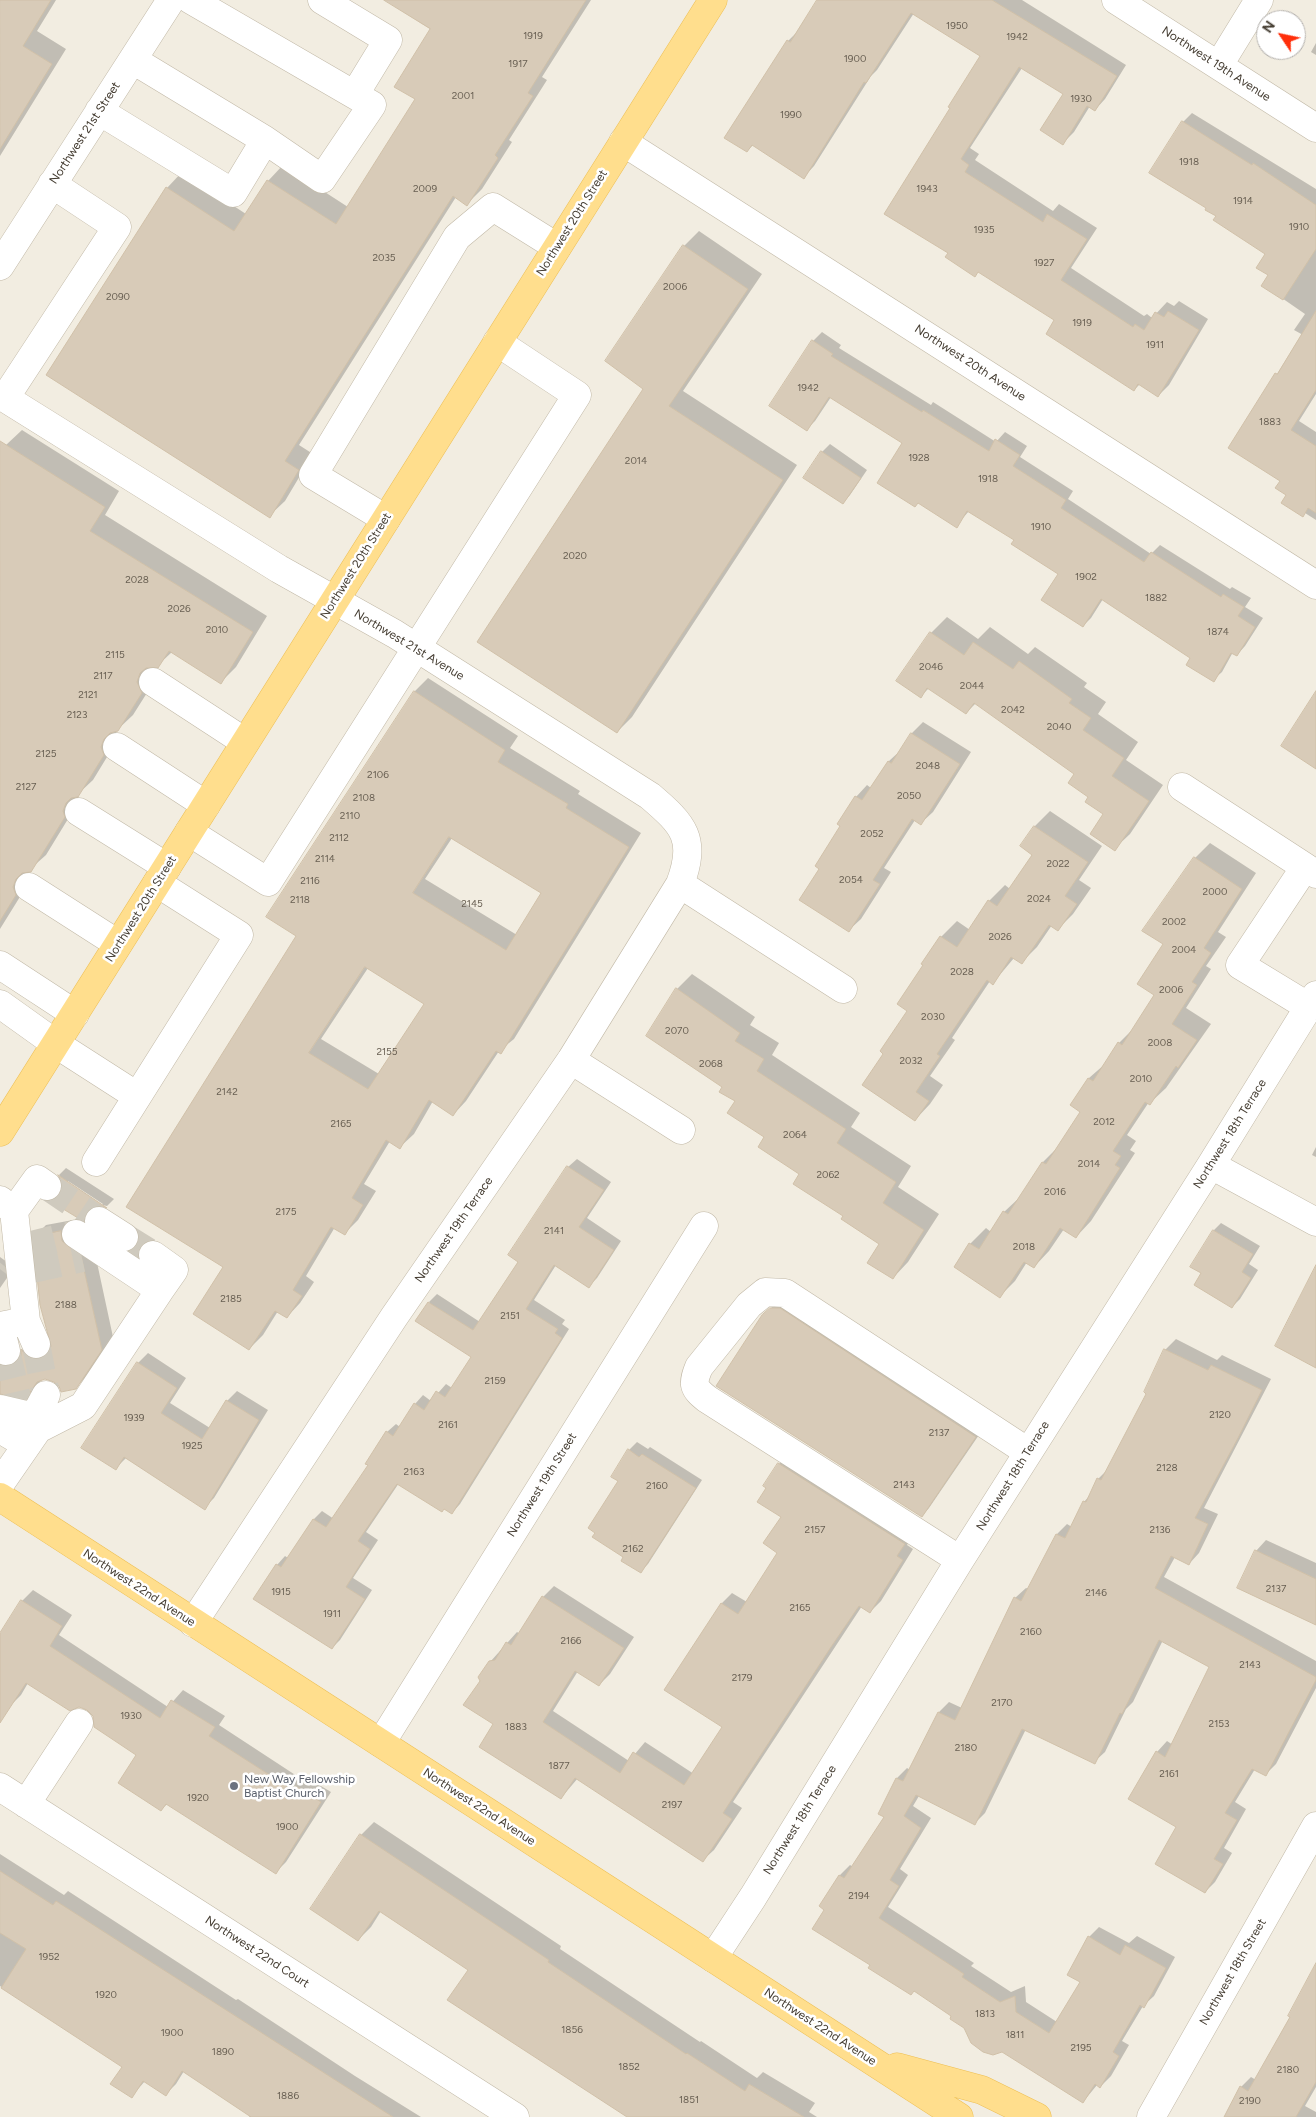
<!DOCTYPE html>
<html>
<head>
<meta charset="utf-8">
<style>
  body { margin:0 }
  #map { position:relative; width:1316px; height:2117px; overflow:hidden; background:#f2ede1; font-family:Figtree,sans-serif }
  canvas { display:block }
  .north { position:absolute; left:1256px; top:10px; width:50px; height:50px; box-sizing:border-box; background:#fff; border:1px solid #b4b1ad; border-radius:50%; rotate:304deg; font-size:14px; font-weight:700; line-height:20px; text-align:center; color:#443c31 }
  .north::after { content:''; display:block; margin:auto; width:18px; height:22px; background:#ff2f0b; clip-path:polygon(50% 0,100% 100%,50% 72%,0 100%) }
</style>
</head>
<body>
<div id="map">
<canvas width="1316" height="2117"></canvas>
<div class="north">N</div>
</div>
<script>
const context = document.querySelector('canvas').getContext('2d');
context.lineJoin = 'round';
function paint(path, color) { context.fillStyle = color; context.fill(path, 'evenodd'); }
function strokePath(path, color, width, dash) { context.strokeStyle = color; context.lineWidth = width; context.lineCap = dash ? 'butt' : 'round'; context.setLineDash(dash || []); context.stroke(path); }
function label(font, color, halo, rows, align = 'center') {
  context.font = font + ' Figtree,sans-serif'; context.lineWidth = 5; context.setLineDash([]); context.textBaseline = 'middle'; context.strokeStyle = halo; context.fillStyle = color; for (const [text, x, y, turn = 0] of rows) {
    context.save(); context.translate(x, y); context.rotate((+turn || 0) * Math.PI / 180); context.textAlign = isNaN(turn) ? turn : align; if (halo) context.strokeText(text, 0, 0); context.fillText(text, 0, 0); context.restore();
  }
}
paint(new Path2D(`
  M0,0H56L37,31L66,49L0,156Z
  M387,0H591L542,77L547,80L509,140L512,142L482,189L467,204L456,197L299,445L313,454L285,501L269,516L167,188L182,172L246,214L268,181L283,165L348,207L416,99L432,29Z
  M818,0H1022L1126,65L1105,99L1095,110L1090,106L1074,132L1063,143L1064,94L1022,68L970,148L979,154L975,160L1053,211L1059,204L1097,228L1071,268L1144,316L1147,314L1152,318L1167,302L1174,306L1179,301L1208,319L1169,385L1158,396L1140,384L1134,390L1056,320L950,252L952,108L982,55L914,13L877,70L871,76L814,166L804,177L753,145L747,151L788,41L799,30Z
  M1316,43V55L1311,52Z
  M1192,113L1316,189V394L1299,421L1316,432V520L1305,513L1288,495L1281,481L1303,335L1294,330L1305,314L1263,285L1270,275L1267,253L1208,208L1151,172L1183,122Z
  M699,231L762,274L683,391L797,465L632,717L617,732L644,388L684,246Z
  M822,332L841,345L839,348L931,405L933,402L996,442L1005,432L1027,446L1020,457L1073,491L1068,499L1151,554L1160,545L1230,589L1232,587L1251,598L1245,607L1263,618L1245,646L1237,655L1233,652L1222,672L1213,680L1192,658L1103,599L1091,618L1083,626L1059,574L1016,540L969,511L956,526L904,442L831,397L815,421L807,429L771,405L813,341Z
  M22,430L119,491L105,515L267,616L236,667L221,682L172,652L157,666L153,667L157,677L133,715L116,731L118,739L93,780L78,794L79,801L46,855L28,871L31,879L0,929V455L6,445Z
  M830,444L867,470L850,495L843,503L822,452Z
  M947,617L978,639L990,627L1028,654L1035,647L1087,683L1084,687L1106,702L1098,714L1138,742L1126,760L1163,785L1130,834L1114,849L1105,814L1090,797L1076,774L976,703L966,713L929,688L920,697L898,681L931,633Z
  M428,678L518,736L510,748L580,791L578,794L641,833L514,1039L499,1051L466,1101L453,1115L433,1101L414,1134L400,1147L390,1141L364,1184L376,1191L358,1220L345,1233L335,1227L306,1276L314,1282L300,1303L287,1317L278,1311L263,1335L249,1349L225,1267L298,936L415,691ZM452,838L543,893L517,935L425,879ZM368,968L425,1004L379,1074L321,1039Z
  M923,722L971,752L933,812L921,823L915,820L884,868L891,872L861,919L849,930L821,868L856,797L867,785L871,788L889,761L901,750L912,733Z
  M1050,811L1102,846L1079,880L1091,888L1073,914L1058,929L1052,925L1037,947L1021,963L1014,958L993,983L990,981L952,1038L955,1040L930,1076L943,1085L930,1104L915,1120L885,1053L908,1011L925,965L923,964L941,937L957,921L970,930L989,901L1005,885L1010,889L1033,854L1034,827Z
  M1210,843L1256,873L1218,932L1226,937L1206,966L1211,969L1186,1008L1211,1024L1166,1088L1150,1103L1149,1102L1127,1135L1136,1141L1130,1150L1135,1153L1091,1221L1076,1237L1064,1229L1049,1251L1034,1267L1027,1262L1015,1281L1000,1296L955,1266L970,1244L986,1228L991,1232L1004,1212L1020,1197L1043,1162L1059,1146L1082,1112L1072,1105L1089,1078L1105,1064L1119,1043L1135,1027L1156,994L1165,944L1195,858Z
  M692,974L755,1017L750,1025L779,1043L772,1055L860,1113L851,1127L911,1166L898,1187L939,1214L908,1262L893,1278L881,1243L845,1215L801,1173L766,1137L724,1087L677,989Z
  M1316,1147V1157L1312,1155Z
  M577,1159L611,1182L587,1218L621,1241L597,1278L588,1287L556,1265L534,1300L565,1320L562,1324L569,1329L460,1504L452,1513L399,1483L366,1532L378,1540L353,1578L372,1590L340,1640L332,1648L277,1565L285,1556L288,1558L314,1519L322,1511L334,1519L370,1465L387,1432L396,1424L400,1427L415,1404L423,1395L431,1401L446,1384L452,1388L473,1356L429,1302L437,1294L480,1322L519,1261L568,1167Z
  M66,1168L114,1199L107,1206L102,1205L103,1204L68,1181V1184L92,1206L91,1211L83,1219L52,1201L62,1192V1179L59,1175Z
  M73,1220L74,1230L93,1244L113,1337L87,1376L75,1388L60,1386L54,1380L45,1378L42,1379L26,1398L0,1393V1344L13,1355H22V1350L34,1339L47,1348H52L34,1237L46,1225Z
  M1221,1223L1260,1246L1249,1264L1258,1270L1240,1299L1232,1307L1203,1273L1192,1267L1214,1230Z
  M0,1257L7,1262L9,1275L0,1288Z
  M779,1301L983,1429L929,1508L922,1516L763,1315Z
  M1176,1339L1217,1360L1222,1355L1271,1379L1204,1508L1218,1514L1199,1553L1189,1564L1175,1557L1164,1577L1316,1661V1688L1276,1764L1266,1774L1255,1769L1235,1802L1246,1809L1224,1848L1232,1853L1215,1882L1205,1892L1178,1827L1157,1752L1167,1741L1173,1745L1211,1666L1163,1640L1133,1702L1126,1709L1105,1752L1094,1762L1026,1729L985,1813L975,1823L919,1796L913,1806L931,1818L900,1869L908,1875L888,1907L974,1963L971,1966L1011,1992L1025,1986L1026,2002L1057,2022L1081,1981L1089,1937L1099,1927L1129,1943L1137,1936L1175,1957L1154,1996L1143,2006L1122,2041L1129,2045L1111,2076L1100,2087L1097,2085L1083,2102L965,2028L953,2016L915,1990L871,1965L826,1909L821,1906L840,1875L850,1865L853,1867L885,1816L897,1778L907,1768L910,1770L939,1712L949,1702L962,1708L1015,1598L1026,1588L1029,1589L1057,1534L1067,1524L1072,1527L1084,1502L1090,1495L1098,1479L1108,1469L1148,1393L1165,1350Z
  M148,1353L186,1378L170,1403L210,1428L227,1401L237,1391L268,1410L214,1498L204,1508L126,1458L115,1469L138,1363Z
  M637,1442L648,1449L650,1447L702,1480L648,1564L640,1572L620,1481L629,1450Z
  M790,1453L915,1532L907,1545L913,1549L881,1601L870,1612L862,1606L733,1802L742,1808L714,1850L703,1860L578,1778L561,1798L495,1723L481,1681L490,1662L517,1632L520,1634L543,1597L554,1586L634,1637L610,1674L599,1685L578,1671L553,1711L629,1761L645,1742L694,1774L724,1727L722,1603L732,1593L747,1602L779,1552L782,1517L768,1488L765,1486L779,1464Z
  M1266,1540L1316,1563V1623L1256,1551Z
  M33,1590L72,1615L59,1635L168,1707L183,1690L225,1716L219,1725L303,1780L306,1777L331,1792L286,1862L276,1872L168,1803L161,1810L138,1754L88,1709L28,1683L21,1695L10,1706L0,1699V1636L22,1601Z
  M374,1822L561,1946L560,1949L700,2042L701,2041L757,2078L763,2072L815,2103L809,2112L817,2117H644L469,1969L381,1911L371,1927L358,1940L361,1835Z
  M0,1854L64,1895L68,1891L236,2000L238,1999L355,2076L421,2117H249L250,2115L184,2071L176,2084L166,2094L145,2081L132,2096L124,2066L0,1986Z
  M1316,1969V2087L1305,2106L1316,2112V2117H1225L1241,2087L1251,2077L1256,2080Z`), '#0003');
const building = new Path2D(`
  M0,0H51L23,46L52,64L0,149Z
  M384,0H586L528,93L533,96L495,155L498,158L467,206L453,196L285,461L299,470L270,518L46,375L166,187L234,231L267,180L336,224L415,99L394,87L430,29Z
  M817,0H992L1117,76L1095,111L1087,106L1063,145L1040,130L1063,94L1019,67L961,159L969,165L965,172L1043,222L1047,214L1087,239L1061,280L1133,327L1135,324L1144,330L1155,312L1164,317L1168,311L1199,330L1158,397L1138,384L1134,391L1046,334L1054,320L978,272L975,277L945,257L948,253L884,214L950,108L948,107L980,56L911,13L866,83L864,82L804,179L752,145L747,152L724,138L787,40L790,42Z
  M1182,121L1252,165L1253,163L1316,205V249L1283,300L1261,286L1268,275L1256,268L1265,254L1213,220L1216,216L1205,210L1206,208L1149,173Z
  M683,245L748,289L669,406L783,480L617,733L477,642L643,389L605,361Z
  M1316,311V390L1291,430L1316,446V513L1308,508L1303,517L1281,503L1286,495L1275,488L1280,481L1228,448L1275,373L1277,374Z
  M812,340L833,354L831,356L922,412L923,410L989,451L995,439L1020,455L1013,466L1066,500L1061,508L1144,562L1151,552L1221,597L1223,594L1244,607L1238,616L1255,627L1237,656L1231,653L1214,682L1186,665L1190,658L1101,599L1083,627L1041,600L1058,574L1011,544L1014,540L967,511L957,528L918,503L915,507L877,483L902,443L829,397L807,431L769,406Z
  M0,441L105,507L90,531L253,632L221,684L169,651L158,668H146L140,673L137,682L142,693L118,731L110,733L104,739L101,747L104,755L78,797L71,798L66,803L63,811L65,817L31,872L22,873L16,879L13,887L16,895L0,921Z
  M821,451L861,478L843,504L803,478Z
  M930,632L964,655L973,642L1013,669L1019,661L1072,699L1069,703L1091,718L1083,730L1124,758L1112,776L1149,801L1115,851L1090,834L1103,814L1085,802L1088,797L1068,783L1074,774L974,703L966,714L927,688L921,698L896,681Z
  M414,691L505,750L498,762L568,804L566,808L629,847L501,1054L496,1051L453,1116L429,1100L400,1149L386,1140L352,1198L363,1205L345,1235L331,1227L293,1290L302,1296L287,1318L275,1311L249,1350L193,1314L223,1267L126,1207L296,936L266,917ZM449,837L541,893L506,950L413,893ZM365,967L424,1004L368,1089L309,1053Z
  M1316,691V769L1281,746Z
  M911,733L960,764L921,825L912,819L873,880L880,884L849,932L799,900L819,869L815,866L840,826L837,824L855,796L862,800L888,761L891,763Z
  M1034,826L1088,862L1065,896L1077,904L1058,931L1049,925L1022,964L1011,957L993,985L987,980L937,1054L940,1056L916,1092L929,1101L915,1121L862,1085L883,1054L880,1051L907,1011L897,1004L923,965L921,964L940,936L957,947L988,900L997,906L1032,855L1020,846Z
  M1194,857L1242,889L1204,948L1211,953L1192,982L1197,985L1172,1024L1197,1040L1178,1068L1176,1066L1150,1105L1145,1102L1113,1151L1121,1156L1115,1165L1120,1168L1076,1238L1060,1228L1034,1268L1024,1262L1000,1298L954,1267L969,1243L979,1249L1003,1211L1008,1214L1042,1162L1046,1164L1080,1112L1070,1105L1088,1078L1093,1081L1118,1042L1122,1045L1154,995L1137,984L1163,944L1142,931Z
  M676,988L740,1033L735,1041L764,1059L757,1071L846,1129L837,1143L896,1182L883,1203L924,1230L893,1279L867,1263L879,1244L841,1219L843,1216L793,1184L799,1174L758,1147L764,1137L727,1113L735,1101L719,1092L722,1087L646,1036Z
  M567,1166L604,1190L579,1227L614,1250L589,1288L554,1265L526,1309L558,1329L555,1333L562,1338L452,1514L444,1509L442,1512L397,1484L358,1541L370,1549L346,1587L365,1599L332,1649L253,1599L276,1564L281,1567L313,1519L326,1527L368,1465L365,1464L386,1431L393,1436L414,1403L424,1410L436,1391L445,1397L471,1357L415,1321L428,1302L473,1330L518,1262L508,1255Z
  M58,1175L107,1208L99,1205L91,1207L86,1213L83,1221L50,1201L59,1195L62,1188L61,1180Z
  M1213,1230L1253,1254L1242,1272L1251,1278L1232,1308L1194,1285L1201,1273L1190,1267Z
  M61,1231L62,1241L81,1256L102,1350L76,1389L61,1392L59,1386L54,1382L45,1379L37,1382L26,1399L0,1394V1365L9,1366L16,1363L21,1356V1349L27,1357L35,1360L42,1358L48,1354L51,1346L40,1305L33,1237Z
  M1316,1265V1368L1275,1346Z
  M770,1308H780L976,1437L922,1517L716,1386L762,1315Z
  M1164,1349L1208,1370L1211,1365L1262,1390L1238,1438L1195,1518L1208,1524L1189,1565L1171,1556L1155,1588L1316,1677V1680L1266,1776L1252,1769L1225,1813L1237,1820L1214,1859L1223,1864L1205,1893L1155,1864L1176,1827L1128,1799L1156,1751L1165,1757L1209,1667L1159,1640L1122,1714L1120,1713L1095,1764L1022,1729L975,1825L916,1795L904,1816L921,1828L890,1880L899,1886L879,1918L964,1974L962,1977L1000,2002L1015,1996L1016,2012L1049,2033L1080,1982L1067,1975L1088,1936L1120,1955L1125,1945L1166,1968L1144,2008L1140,2005L1113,2052L1119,2056L1100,2088L1095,2084L1083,2103L1002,2052L993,2055L983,2052L971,2043L964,2028L950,2019L951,2016L914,1991L911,1995L868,1968L870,1965L812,1929L824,1910L819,1906L839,1875L844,1878L884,1817L878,1814L896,1778L903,1781L938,1712L955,1720L1014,1597L1021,1601L1056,1534L1065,1538L1083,1501L1086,1502L1097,1478L1101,1480L1146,1394L1144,1392Z
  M137,1362L177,1388L161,1413L202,1439L226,1400L259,1420L205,1510L124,1457L116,1470L81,1448Z
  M628,1449L639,1457L642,1454L696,1488L641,1573L621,1561L623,1557L592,1537L595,1533L588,1528L618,1481L611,1477Z
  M778,1463L905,1544L897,1556L903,1560L870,1613L859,1606L831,1647L723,1813L732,1819L703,1862L575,1778L561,1799L479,1747L493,1724L463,1705L480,1681L478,1677L489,1661L495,1660L506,1642L511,1645L542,1596L624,1648L599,1686L575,1671L543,1722L620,1773L633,1752L684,1785L722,1727L664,1690L721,1603L738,1614L777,1553L763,1543L781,1517L757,1502L766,1488L763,1486Z
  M1255,1550L1316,1579V1625L1237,1588Z
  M21,1600L62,1626L50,1646L160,1718L171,1700L215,1727L209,1736L293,1790L295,1786L321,1802L276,1874L166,1804L161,1811L118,1783L136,1755L94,1727L93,1716L87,1710L79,1707L70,1711L26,1683L0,1723V1633Z
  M360,1834L549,1960L548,1962L686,2054L687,2053L745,2091L749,2084L804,2117H627L447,2000L468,1970L379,1911L358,1941L310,1909Z
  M0,1871L53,1905L56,1901L393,2117H251L182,2071L166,2096L143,2081L132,2098L110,2084L122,2067L1,1988L26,1949L0,1933Z
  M1316,1963V2082L1296,2117H1224L1240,2086L1248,2091L1290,2017L1288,2016Z`);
paint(building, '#d8cbb8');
strokePath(building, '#d0c0a8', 1);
strokePath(new Path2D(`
  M47,1186L99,1221
  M124,1237L153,1255
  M27,1246L76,1234
  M0,1269L3,1265
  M32,1269L82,1258
  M36,1344L46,1395
  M6,1351L18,1402`), '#cfcabe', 28, [28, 14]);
const minor = new Path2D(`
  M322,0L388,40L355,94
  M1116,0L1316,128
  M133,60L265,140L322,179L372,105L191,0
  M1219,65L1259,0
  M99,111L233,193L265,140
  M623,142L1316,585
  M0,266L171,0
  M0,395L279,569L395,634L650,796C684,825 697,839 680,884L571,1060L394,1317L193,1623
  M5,398L117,227L52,184
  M386,519L313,475L457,237L493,207L557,247
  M153,682L245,742
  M117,747L206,805
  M1182,787L1305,867
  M79,812L167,867
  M189,832L268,882L577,395L497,342
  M680,884L843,989
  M29,887L118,944
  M0,965L75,1014
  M0,1004L56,1044L137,1096
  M1309,1007L1240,965L1305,867L1316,874
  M571,1060L681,1130
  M96,1162L239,935L157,883
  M1211,1165L1316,1222
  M0,1200L14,1211L26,1321L0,1326
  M14,1211L37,1179L47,1186
  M99,1221L124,1237
  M153,1255L174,1270L160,1290
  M26,1321L36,1344
  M0,1326L6,1351
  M0,1409L34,1417
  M0,1429L27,1445
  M38,1429L34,1417L46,1395
  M0,1484L38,1429L83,1406L160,1290L76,1234
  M960,1560L707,1399C693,1388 692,1384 699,1367L749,1305L765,1292L785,1293L1028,1452
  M381,1743L704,1226
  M0,1787L515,2117
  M26,1804L79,1723
  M713,1958L753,1897L960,1560L1211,1165L1316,995
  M1151,2117L1316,1826`);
const major = new Path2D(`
  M0,1132L713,0
  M0,1497L959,2117
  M897,2067L982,2090L1037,2117`);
strokePath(minor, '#c1b8a6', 29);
strokePath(major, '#edbf54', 29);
strokePath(minor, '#fff', 28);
strokePath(major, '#ffde8d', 28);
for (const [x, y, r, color] of [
  [234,1786,5,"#6b7280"]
]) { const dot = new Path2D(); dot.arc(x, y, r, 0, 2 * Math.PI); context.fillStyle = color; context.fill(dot); strokePath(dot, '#fff', 2); }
label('10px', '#696053', null, [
  ["1950",957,26],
  ["1919",533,36],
  ["1942",1017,37],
  ["1900",855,59],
  ["1917",518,64],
  ["2001",463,96],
  ["1930",1081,99],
  ["1990",791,115],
  ["1918",1189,162],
  ["2009",425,189],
  ["1943",927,189],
  ["1914",1243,201],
  ["1910",1299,227],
  ["1935",984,230],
  ["2035",384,258],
  ["1927",1044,263],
  ["2006",675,287],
  ["2090",118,297],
  ["1919",1082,323],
  ["1911",1155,345],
  ["1942",808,388],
  ["1883",1270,422],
  ["1928",919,458],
  ["2014",636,461],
  ["1918",988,479],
  ["1910",1041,527],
  ["2020",575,556],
  ["1902",1086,577],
  ["2028",137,580],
  ["1882",1156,598],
  ["2026",179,609],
  ["2010",217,630],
  ["1874",1218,632],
  ["2115",115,655],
  ["2046",931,667],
  ["2117",103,676],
  ["2044",972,686],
  ["2121",88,695],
  ["2042",1013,710],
  ["2123",77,715],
  ["2040",1059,727],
  ["2125",46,754],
  ["2048",928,766],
  ["2106",378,775],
  ["2127",26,787],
  ["2050",909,796],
  ["2108",364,798],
  ["2110",350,816],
  ["2052",872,834],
  ["2112",339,838],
  ["2114",325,859],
  ["2022",1058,864],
  ["2054",851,880],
  ["2116",310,881],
  ["2000",1215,892],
  ["2024",1039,899],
  ["2118",300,900],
  ["2145",472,904],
  ["2002",1174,922],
  ["2026",1000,937],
  ["2004",1184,950],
  ["2028",962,972],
  ["2006",1171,990],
  ["2030",933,1017],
  ["2070",677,1031],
  ["2008",1160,1043],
  ["2155",387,1052],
  ["2032",911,1061],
  ["2068",711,1064],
  ["2010",1141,1079],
  ["2142",227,1092],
  ["2012",1104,1122],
  ["2165",341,1124],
  ["2064",795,1135],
  ["2014",1089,1164],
  ["2062",828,1175],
  ["2016",1055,1192],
  ["2175",286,1212],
  ["2141",554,1231],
  ["2018",1024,1247],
  ["2185",231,1299],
  ["2188",66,1305],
  ["2151",510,1316],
  ["2159",495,1381],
  ["2120",1220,1415],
  ["1939",134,1418],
  ["2161",448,1425],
  ["2137",939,1433],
  ["1925",192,1446],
  ["2128",1167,1468],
  ["2163",414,1472],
  ["2143",904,1485],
  ["2160",657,1486],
  ["2157",815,1530],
  ["2136",1160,1530],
  ["2162",633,1549],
  ["2137",1276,1589],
  ["1915",281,1592],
  ["2146",1096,1593],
  ["2165",800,1608],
  ["1911",332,1614],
  ["2160",1031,1632],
  ["2166",571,1641],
  ["2143",1250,1665],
  ["2179",742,1678],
  ["2170",1002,1703],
  ["1930",131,1716],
  ["2153",1219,1724],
  ["1883",516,1727],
  ["2180",966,1748],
  ["1877",559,1766],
  ["2161",1169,1774],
  ["1920",198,1798],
  ["2197",672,1805],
  ["1900",287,1827],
  ["2194",859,1896],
  ["1952",49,1957],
  ["1920",106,1995],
  ["1813",985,2014],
  ["1856",572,2030],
  ["1900",172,2033],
  ["1811",1015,2035],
  ["2195",1081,2048],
  ["1890",223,2052],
  ["1852",629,2067],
  ["2180",1288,2070],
  ["1886",288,2096],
  ["1851",689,2100],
  ["2190",1250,2101]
]);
label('12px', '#443c31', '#fff', [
  ["Northwest 19th Avenue",1216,64,33],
  ["Northwest 21st Street",85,133,-57],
  ["Northwest 20th Street",572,223,-58],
  ["Northwest 20th Avenue",970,363,33],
  ["Northwest 20th Street",356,566,-58],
  ["Northwest 21st Avenue",409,645,31],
  ["Northwest 20th Street",141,909,-58],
  ["Northwest 18th Terrace",1230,1134,-58],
  ["Northwest 19th Terrace",454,1230,-55],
  ["Northwest 18th Terrace",1013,1476,-58],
  ["Northwest 19th Street",542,1485,-58],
  ["Northwest 22nd Avenue",139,1588,33],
  ["Northwest 22nd Avenue",479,1807,33],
  ["Northwest 18th Terrace",800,1820,-58],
  ["Northwest 22nd Court",257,1952,33],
  ["Northwest 18th Street",1233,1972,-60],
  ["Northwest 22nd Avenue",820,2027,33]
]);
label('12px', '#5b616d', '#fff', [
  ["New Way Fellowship",244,1779],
  ["Baptist Church",244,1793]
], 'left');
</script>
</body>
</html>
